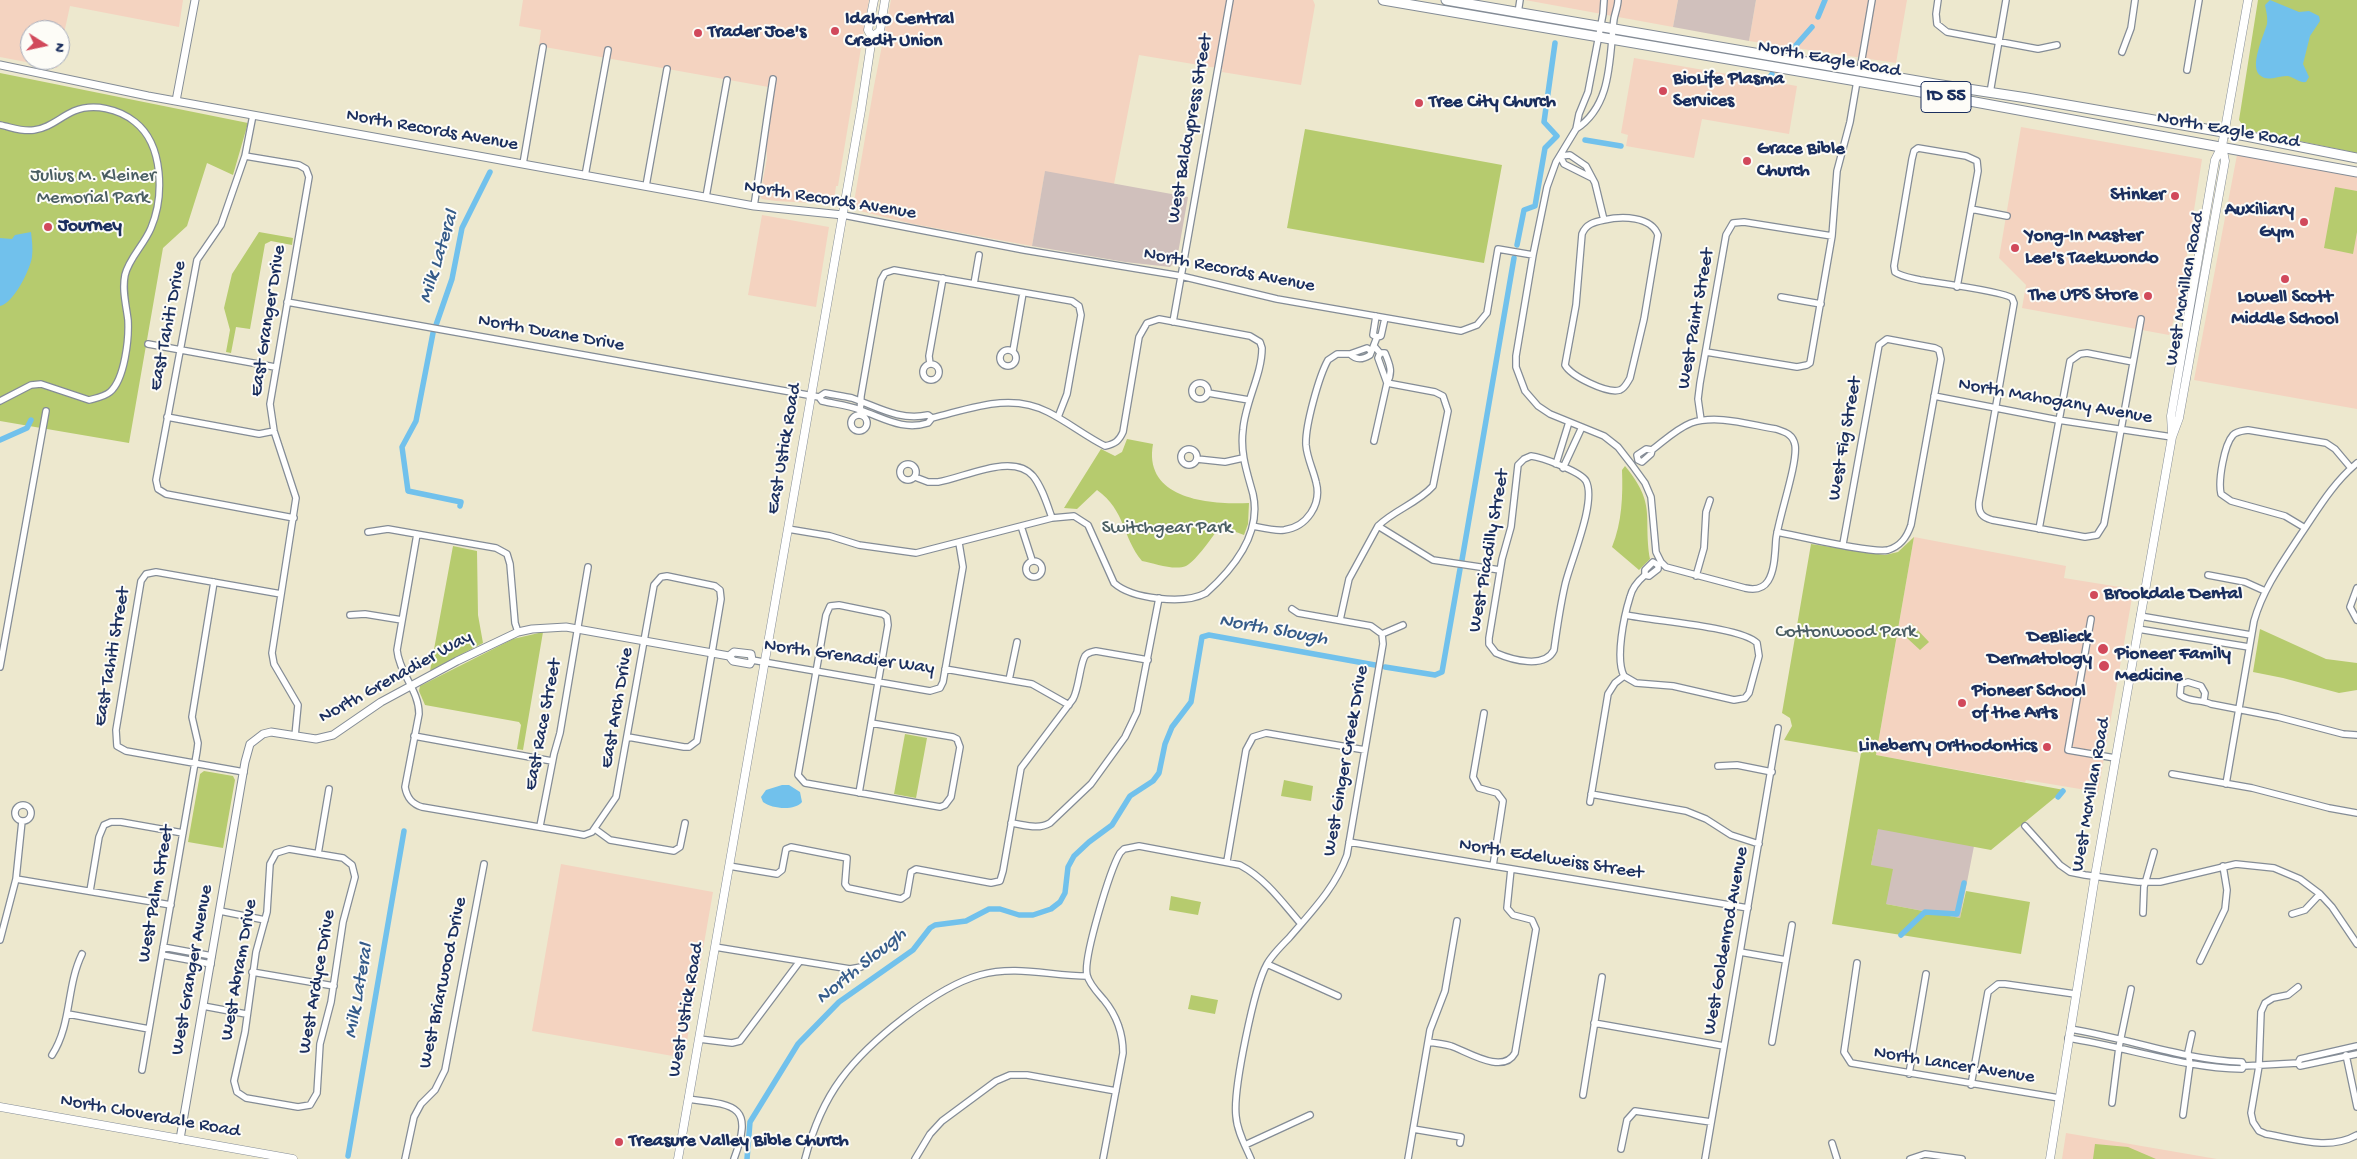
<!DOCTYPE html>
<html>
<head>
<meta charset="utf-8">
<style>
  body { margin:0 }
  #map { position:relative; width:2357px; height:1159px; overflow:hidden; background:#ede8ce; font-family:"Gochi Hand",sans-serif }
  canvas { display:block }
  .north { position:absolute; left:20px; top:20px; width:50px; height:50px; box-sizing:border-box; background:#fdfcf7; border:1px solid #a3aaba; border-radius:50%; rotate:100deg; font-size:14px; font-weight:700; line-height:20px; text-align:center; color:#1b2f5e }
  .north::after { content:''; display:block; margin:auto; width:18px; height:22px; background:#d1495b; clip-path:polygon(50% 0,100% 100%,50% 72%,0 100%) }
</style>
</head>
<body>
<div id="map">
<canvas width="2357" height="1159"></canvas>
<div class="north">N</div>
</div>
<script>
const context = document.querySelector('canvas').getContext('2d');
context.lineJoin = 'round';
function paint(path, color) { context.fillStyle = color; context.fill(path, 'evenodd'); }
function strokePath(path, color, width, dash) { context.strokeStyle = color; context.lineWidth = width; context.lineCap = dash ? 'butt' : 'round'; context.setLineDash(dash || []); context.stroke(path); }
function label(font, color, halo, rows, align = 'center') {
  context.font = font + ' "Gochi Hand",sans-serif'; context.lineWidth = 4; context.setLineDash([]); context.textBaseline = 'middle'; context.strokeStyle = halo; context.fillStyle = color; for (const [text, x, y, turn = 0] of rows) {
    context.save(); context.translate(x, y); context.rotate((+turn || 0) * Math.PI / 180); context.textAlign = isNaN(turn) ? turn : align; if (halo) context.strokeText(text, 0, 0); context.fillText(text, 0, 0); context.restore();
  }
}
paint(new Path2D(`
  M0,0H183L179,27L70,6L60,52V30H30V60H58L57,68L0,57Z
  M523,0H869L838,186H836L834,201L829,204L776,201L762,199L760,196L767,158L766,141L774,88L539,46L541,30L519,26Z
  M891,0H1313L1315,5L1301,85L1222,72L1223,69L1139,55L1114,184L1045,172L1032,246L913,224L860,211L854,202L874,86Z
  M1525,0H1678L1673,27Z
  M1756,0H1907L1896,63L1749,41Z
  M1634,58L1797,86L1789,134L1702,119L1694,158L1626,146L1628,135L1621,133Z
  M2021,127L2202,159L2180,300L2169,335L2022,308L2026,285L1999,258Z
  M2237,155L2357,177V409L2194,380Z
  M762,215L829,227L816,307L748,295Z
  M1914,537L2066,566L2064,578L2126,588L2133,592L2098,792L2026,780L2025,782L1876,755Z
  M561,864L713,892L684,1058L532,1031Z
  M2066,1133L2217,1159H2062Z`), '#f4d3c0');
paint(new Path2D(`
  M1678,0H1756L1749,41L1673,27Z
  M1045,171L1188,197L1177,259L1170,267L1125,262L1032,246Z
  M1878,828L1974,846L1960,918L1886,904L1871,865Z`), '#d0c0bc');
paint(new Path2D(`
  M2258,0H2357V153L2246,130L2239,120Z
  M0,73L248,123L233,175L207,163L187,226L163,248L129,443L0,421Z
  M1305,129L1502,165L1484,263L1287,228Z
  M2335,187L2357,191V232L2353,254L2324,248Z
  M259,232L293,238L292,245L271,241L265,244L250,329L236,327L231,353L226,352L230,330L224,308L232,274Z
  M1127,439L1153,444C1143,499 1209,505 1249,503L1248,524L1244,535L1220,526C1213,536 1197,560 1186,566C1174,571 1154,563 1142,561C1122,537 1126,511 1097,490L1077,509L1064,508L1101,449L1115,456L1122,452Z
  M1625,466C1657,505 1643,516 1650,559L1639,570L1612,547C1622,523 1623,495 1622,470Z
  M1914,537L1876,755L2064,790L1991,850L1878,829L1871,865L1893,869L1886,904L1960,918L1966,891L2030,902L2021,954L1832,924L1861,753L1784,740L1792,726L1790,718L1782,713L1811,544L1885,555L1898,552Z
  M453,546L477,551L478,615L483,643L430,671Z
  M1911,623L1929,642L1920,650L1907,638L1904,628Z
  M2260,629L2326,659L2357,663V690L2339,693L2283,678L2253,672Z
  M543,632L523,750L517,749L521,725L519,722L425,705L419,691L420,686L513,639Z
  M905,734L927,738L916,798L894,794Z
  M204,771L233,776L235,780L223,848L188,842L200,774Z
  M1284,780L1313,786L1311,801L1281,796Z
  M1171,896L1201,902L1198,915L1169,910Z
  M1191,995L1218,1000L1215,1014L1188,1009Z
  M2095,1144L2128,1147L2156,1159H2093Z`), '#b6cb6e');
paint(new Path2D(`
  M2270,0L2299,12L2309,11L2319,16L2320,21L2310,36L2303,64L2309,77L2306,82C2300,83 2295,78 2288,76C2279,75 2269,82 2261,76C2248,68 2264,35 2267,24C2268,17 2266,11 2265,5Z
  M31,232C32,240 33,249 32,257C30,270 13,304 0,306V238L12,239L15,235Z
  M782,785H789L800,792L802,802C795,811 772,809 763,802L761,797L766,790Z`), '#71c1ec');
strokePath(new Path2D(`
  M1818,17L1825,0
  M1790,52L1812,27
  M1768,80L1772,74
  M1585,140L1621,146
  M1517,245L1524,210L1535,206L1545,148L1557,136L1544,122L1555,43
  M436,325L452,279L462,228L490,172
  M433,333L416,421L402,447L408,491L461,502L460,506
  M0,440L27,428L31,420
  M1462,560L1514,258
  M1385,667L1435,675L1442,672L1460,569
  M2058,797L2063,791
  M1901,935L1925,912L1957,914L1964,883
  M348,1156L404,831
  M747,1159L750,1122L798,1044L839,1002L913,950L930,928L935,925L966,921L989,909H1000L1019,915H1033L1051,909L1060,902L1065,893L1068,867L1074,856L1089,842L1112,825L1130,796L1153,781L1159,773L1165,744L1172,727L1191,702L1202,637L1209,635L1375,665`), '#71c1ec', 5.5);
const minor = new Path2D(`
  M1604,0L1603,14L1588,92L1579,114L1576,129L1556,162L1547,187L1533,255L1516,356V367L1525,391L1538,406L1550,414L1604,436L1618,447L1632,465L1645,483L1651,497L1656,552L1661,562L1666,567L1745,588C1754,590 1763,589 1768,581C1775,570 1775,552 1776,539C1779,516 1798,463 1795,445C1793,434 1785,432 1776,429C1750,425 1717,414 1691,423C1676,429 1664,441 1652,450L1651,454L1642,462L1638,460L1637,455L1646,449L1652,450
  M1938,0L1936,14L1937,24L1947,32L2038,49L2057,45
  M1518,13L1520,0
  M2122,52L2131,28L2135,0
  M1860,70L1872,0
  M2187,70L2199,0
  M1990,93L2006,0
  M253,115L245,156L221,225L197,260L156,480L158,489L166,494L294,518
  M0,125C11,127 22,132 34,130C50,128 60,117 74,111C94,103 119,109 135,122C164,145 164,197 151,228C144,245 129,258 125,275C122,290 126,304 128,320C129,338 125,379 110,392C104,397 96,398 89,400L41,384L31,385L0,401
  M1576,129C1613,105 1609,57 1614,19C1615,13 1618,6 1618,0
  M245,156L299,165L306,169L309,177L270,404L274,431L296,498L272,653L274,664L298,705L295,736
  M523,164L543,47
  M585,176L608,50
  M1592,178L1564,164L1560,156L1570,155L1586,166L1595,183L1604,220C1622,216 1651,216 1658,235L1644,319L1630,378C1627,383 1625,388 1620,390C1607,394 1571,376 1565,365L1576,305L1582,234C1586,224 1594,222 1604,220
  M646,186L667,69
  M706,197L727,80
  M754,206C761,163 766,122 773,79
  M1971,209L2007,216
  M843,215L1024,250L1181,276L1277,299L1461,331L1477,325L1487,313L1498,249L1533,255
  M974,284L979,255
  M1957,287L1978,171L1977,161L1966,156L1918,148L1914,151L1912,159L1894,266L1895,272C1902,277 1912,278 1920,280C1938,283 2002,291 2012,298L2014,303L1979,502C1978,513 1982,517 1992,520L2085,537L2097,535L2104,524L2141,319
  M1781,297L1821,304
  M287,302L819,397
  M1376,316L1373,335L1377,337
  M1173,322L1230,0
  M148,344L275,367
  M1374,346L1380,353H1385C1390,365 1393,372 1387,383L1378,358L1380,353
  M1000 358a8 8 0 1 1 16 0a8 8 0 1 1-16 0Z
  M1370,350L1367,348L1350,354C1356,360 1362,360 1370,355L1377,337L1381,336L1385,318
  M1013,351L1023,293
  M1706,352L1797,367L1807,365L1810,363L1832,236L1837,171L1850,122L1857,81
  M923 372a8 8 0 1 1 16 0a8 8 0 1 1-16 0Z
  M930,364L929,356L943,278
  M1192 391a8 8 0 1 1 16 0a8 8 0 1 1-16 0Z
  M825,393C834,395 843,396 852,398C878,407 899,421 928,415L932,418L928,423C903,431 884,418 860,410C848,405 834,404 822,401L819,397Z
  M1208,393L1249,400
  M1934,396L2058,420L2172,437
  M860,414L861,396L881,280L885,273L894,270L1072,301L1079,306L1081,315L1067,394L1058,417
  M851 423a8 8 0 1 1 16 0a8 8 0 1 1-16 0Z
  M167,417L259,434L274,431
  M1701,420L1698,399L1700,383L1726,235L1733,223L1744,222L1832,236
  M1181 457a8 8 0 1 1 16 0a8 8 0 1 1-16 0Z
  M1531,456C1542,457 1581,472 1586,481C1597,502 1570,562 1565,585C1560,607 1557,628 1554,650C1545,669 1512,660 1496,653L1489,644V638L1502,559L1511,527L1518,465L1524,459Z
  M1197,459L1225,462L1243,458
  M900 472a8 8 0 1 1 16 0a8 8 0 1 1-16 0Z
  M1556,464L1569,422
  M1563,468L1582,427
  M915,477L928,482H938C964,478 1013,452 1033,476C1042,487 1047,504 1052,518
  M1021,526L1032,560
  M1253,526C1263,528 1274,531 1284,530C1307,527 1322,504 1316,482C1313,469 1307,458 1306,445C1305,426 1319,376 1328,360L1337,354H1350
  M1378,526L1433,560L1500,570
  M2305,528L2285,516L2231,501L2221,494C2218,481 2224,445 2233,435C2237,431 2243,431 2248,430L2326,443L2335,449L2351,468
  M788,529L830,536L859,545L916,553L1052,518L1074,516L1088,525L1114,583C1132,599 1184,605 1206,593C1234,568 1262,534 1253,494C1247,472 1240,453 1243,430C1245,402 1262,375 1262,348L1260,342L1250,336L1159,319L1147,323L1139,337L1123,432C1119,441 1115,444 1105,446C1085,436 1068,422 1048,412C1010,392 970,409 932,418
  M2039,529L2070,361L2080,354L2087,353L2133,362
  M368,532L388,529L496,548L507,554L510,564L515,623L518,632
  M1777,532C1799,536 1872,554 1888,550C1901,546 1907,537 1911,525L1941,359L1939,350L1935,348L1887,339L1879,345L1843,544
  M417,534L397,650C399,673 419,690 419,714L405,787C407,798 412,804 422,807L568,832L584,835L592,832L616,797L654,585L661,577L667,576L715,586L720,590L721,599L697,741L689,747H684L628,737
  M1026 569a8 8 0 1 1 16 0a8 8 0 1 1-16 0Z
  M2208,575L2245,582L2265,591
  M1696,576L1704,548L1706,512L1710,500
  M2357,588L2350,607L2357,620
  M1292,609L1298,613L1371,626L1382,634
  M350,615L365,614L402,620
  M2140,616L2251,635
  M2091,619L2068,750L2115,758
  M1340,620L1349,579L1378,526C1394,510 1418,503 1433,486L1448,411L1443,396L1435,392L1387,383L1374,441
  M2138,629L2249,647
  M1382,634L1403,625
  M752,660L930,691L940,688L943,682L963,567L959,543
  M0,667L46,411
  M945,669L1032,684L1069,705
  M1624,676L1636,683L1673,686L1734,700L1745,698L1749,693L1759,656L1757,643C1742,627 1653,621 1626,615
  M1009,680L1017,642
  M2204,700L2205,693L2201,686L2188,682L2181,684L2180,695C2191,703 2201,699 2211,704L2278,717L2343,734L2357,735
  M1484,713L1473,777L1479,788L1497,793L1503,801L1493,866
  M414,736L552,761
  M1718,766L1737,765L1772,772
  M244,772L126,751L117,746L116,730L141,581L146,574L156,572L281,594
  M2172,774L2252,788L2329,808L2357,813
  M2226,784L2254,621C2263,589 2282,563 2301,534C2318,509 2333,483 2357,463
  M859,793L888,625L887,617L883,614L839,605L830,606L826,615L798,775L805,783L940,807L945,805L951,797L960,747L957,739L953,737L871,723
  M1591,794L1686,811L1706,819L1731,835L1759,844
  M1590,802L1608,694L1615,683L1624,676C1615,659 1624,616 1630,597C1632,588 1638,581 1645,575V570L1653,562L1658,565V569L1649,576L1645,575
  M15 813a8 8 0 1 1 16 0a8 8 0 1 1-16 0Z
  M1011,823C1025,825 1038,830 1050,823L1091,784L1125,737L1137,712L1159,598
  M540,826L554,754L560,733L588,567
  M2025,826L2060,865L2070,872L2085,875L2138,882H2160L2236,864L2274,868L2300,879L2320,894L2332,907L2357,944
  M595,829L610,840L674,851L680,847L685,823
  M1349,842L1748,908
  M289,849L343,858L352,865L355,877L343,922L331,1002L320,1044L317,1093L310,1105L298,1107L246,1098L237,1092L234,1081L245,1032L256,952L267,912L270,864L276,853Z
  M318,854L329,789
  M1227,861L1246,750L1253,737L1266,733L1365,750
  M729,866L777,874L782,870L786,849L791,847L847,858L845,884L848,888L901,899L907,895L911,872L916,869L991,883L1000,881L1003,871L1021,768L1073,699C1079,688 1080,664 1085,656C1088,652 1092,652 1096,651L1148,660
  M16,879L171,905
  M90,891L99,837L104,825L111,822H121L183,833
  M220,911L265,920
  M2143,913L2144,887L2154,852
  M2292,914L2305,910L2320,894
  M0,940L16,879L22,821
  M163,947L212,956
  M715,947L850,969L861,967
  M1740,952L1786,960
  M162,955L211,964
  M2200,961L2225,909L2227,890L2223,866
  M1857,963L1844,1052L1851,1063L2059,1098
  M1267,964L1338,996
  M252,972L334,986
  M2298,987L2288,995L2273,998L2265,1003L2261,1012L2259,1066L2251,1113L2253,1122L2259,1131L2266,1134C2296,1139 2329,1151 2357,1135
  M203,1006L246,1014
  M68,1014L149,1029
  M1594,1023L1724,1046
  M2070,1029C2128,1038 2183,1060 2242,1062L2244,1066
  M2068,1038C2127,1047 2183,1068 2242,1069L2244,1066L2298,1063L2300,1066L2357,1054
  M699,1039L732,1043L740,1041L800,961
  M1428,1042C1436,1043 1444,1044 1451,1046C1468,1052 1503,1075 1515,1053L1536,929L1532,920L1513,915L1507,908L1511,869
  M1772,1042L1792,925
  M52,1055C72,1024 66,987 82,954
  M2346,1055L2357,1107
  M2298,1063L2300,1059L2357,1046
  M142,1070L197,751L198,743L192,717L214,582
  M1909,1074L1926,974
  M1971,1085L1988,992L1998,984H2005L2075,994
  M1583,1095L1602,977
  M688,1099C736,1105 754,1105 734,1159
  M2112,1103L2119,1047L2131,989
  M2183,1115L2190,1064L2188,1052L2192,1034
  M1413,1129L1461,1137L1460,1143
  M1832,1143L1837,1159
  M1245,1145L1310,1115
  M1621,1149L1627,1120L1635,1111L1711,1122
  M405,1159L414,1117L421,1104L435,1090L445,1070L484,864
  M805,1159C812,1132 824,1102 841,1079C868,1042 936,987 980,975C1016,965 1051,976 1087,976
  M915,1159L930,1134L942,1121L996,1081L1010,1075H1027L1116,1091
  M1103,1159L1123,1053C1123,1033 1117,1016 1104,1000C1098,993 1089,984 1087,975C1083,958 1110,870 1120,853L1124,849L1139,846L1240,865C1266,879 1282,902 1301,924
  M1251,1159C1245,1145 1237,1131 1236,1116C1233,1090 1254,987 1267,964C1272,955 1281,946 1289,938C1312,911 1335,888 1347,855L1383,644L1382,634
  M1408,1159L1430,1030L1445,991L1457,921
  M1705,1159L1778,728
  M1910,1159L1925,1154L1962,1159`);
const tertiary = new Path2D(`
  M0,65L148,96L754,206L843,215
  M176,101L195,0
  M734,652L751,654L752,660L750,664L733,661L729,656Z
  M180,1139L245,762L250,744L263,734L271,732L316,739L333,735L381,702L457,661L518,632L532,629L566,627L729,656`);
const secondary = new Path2D(`
  M872,37L880,31L885,0
  M2172,433L2171,416L2215,160L2222,146L2248,0
  M0,1107L293,1159
  M678,1159L861,110L872,37L868,30L874,0
  M2050,1159L2095,876L2172,437L2179,418L2225,161L2222,146`);
const trunk = new Path2D(`
  M1383,0L1915,91L2357,172
  M1446,0L1935,84L2027,98L2246,136L2357,158`);
strokePath(minor, '#848c96', 8);
strokePath(tertiary, '#848c96', 9);
strokePath(secondary, '#848c96', 9);
strokePath(trunk, '#848c96', 11);
strokePath(minor, '#fff', 5.5);
strokePath(tertiary, '#fff', 7);
strokePath(secondary, '#fff', 8);
strokePath(trunk, '#fff', 9);
for (const [x, y, r, color] of [
  [835,31,5,"#d1495b"],
  [698,33,5,"#d1495b"],
  [1663,91,5,"#d1495b"],
  [1419,103,5,"#d1495b"],
  [1747,161,5,"#d1495b"],
  [2175,196,5,"#d1495b"],
  [2304,222,5,"#d1495b"],
  [48,227,5,"#d1495b"],
  [2015,248,5,"#d1495b"],
  [2285,279,5,"#d1495b"],
  [2148,296,5,"#d1495b"],
  [2094,595,5,"#d1495b"],
  [2103,649,6,"#d1495b"],
  [2104,666,6,"#d1495b"],
  [1962,703,5,"#d1495b"],
  [2047,747,5,"#d1495b"],
  [619,1142,5,"#d1495b"]
]) { const dot = new Path2D(); dot.arc(x, y, r, 0, 2 * Math.PI); context.fillStyle = color; context.fill(dot); strokePath(dot, '#fdfcf7', 2); }
for (const [x, y, w] of [
  [1946,97,50]
]) { const box = new Path2D(); box.roundRect(x - w / 2, y - 15.5, w, 31, 4); context.fillStyle = '#fdfcf7'; context.fill(box); strokePath(box, '#1b2f5e', 1); }
label('bold 18px', '#1b2f5e', null, [
  ["ID 55",1946,97]
]);
label('bold 19px', '#1b2f5e', '#fdfcf7', [
  ["Idaho Central",845,20],
  ["Credit Union",845,42],
  ["Trader Joe's",708,33],
  ["BioLife Plasma",1673,80],
  ["Services",1673,102],
  ["Tree City Church",1429,103],
  ["Grace Bible",1757,150],
  ["Church",1757,172],
  ["Stinker",2165,196,"right"],
  ["Auxiliary",2294,211,"right"],
  ["Gym",2294,233,"right"],
  ["Journey",58,227],
  ["Yong-In Master",2025,237],
  ["Lee's Taekwondo",2025,259],
  ["The UPS Store",2138,296,"right"],
  ["Lowell Scott",2285,298,"center"],
  ["Middle School",2285,320,"center"],
  ["Brookdale Dental",2104,595],
  ["DeBlieck",2092,638,"right"],
  ["Dermatology",2092,660,"right"],
  ["Pioneer Family",2115,655],
  ["Medicine",2115,677],
  ["Pioneer School",1972,692],
  ["of the Arts",1972,714],
  ["Lineberry Orthodontics",2037,747,"right"],
  ["Treasure Valley Bible Church",629,1142]
], 'left');
label('19px', '#1b2f5e', '#fdfcf7', [
  ["North Eagle Road",1829,60,10],
  ["West Baldcypress Street",1191,129,-80],
  ["North Records Avenue",432,131,10],
  ["North Eagle Road",2228,131,10],
  ["North Records Avenue",830,201,9],
  ["North Records Avenue",1229,271,11],
  ["West McMillan Road",2186,289,-80],
  ["West Paint Street",1697,319,-80],
  ["East Granger Drive",269,321,-81],
  ["East Tahiti Drive",169,326,-79],
  ["North Duane Drive",551,334,10],
  ["North Mahogany Avenue",2055,402,10],
  ["West Fig Street",1846,439,-80],
  ["East Ustick Road",785,449,-80],
  ["West Picadilly Street",1490,551,-80],
  ["East Tahiti Street",113,657,-80],
  ["North Grenadier Way",849,658,8],
  ["North Grenadier Way",396,678,-29],
  ["East Arch Drive",618,708,-80],
  ["East Race Street",544,725,-79],
  ["West Ginger Creek Drive",1347,761,-80],
  ["West McMillan Road",2092,795,-80],
  ["North Edelweiss Street",1551,860,9],
  ["West Palm Street",157,894,-80],
  ["West Goldenrod Avenue",1727,941,-80],
  ["West Granger Avenue",193,970,-80],
  ["West Abram Drive",240,970,-80],
  ["West Ardyce Drive",318,982,-80],
  ["West Briarwood Drive",444,983,-78],
  ["West Ustick Road",687,1010,-80],
  ["North Lancer Avenue",1954,1066,9],
  ["North Cloverdale Road",150,1117,10]
]);
label('19px', '#4a5e63', '#fdfcf7', [
  ["Julius M. Kleiner",93,177],
  ["Memorial Park",93,199],
  ["Switchgear Park",1167,529],
  ["Cottonwood Park",1846,633]
]);
label('italic 20px', '#355b89', '#fdfcf7', [
  ["Milk Lateral",440,257,-73],
  ["North Slough",1273,631,10],
  ["North Slough",862,967,-39],
  ["Milk Lateral",360,991,-80]
]);
</script>
</body>
</html>
